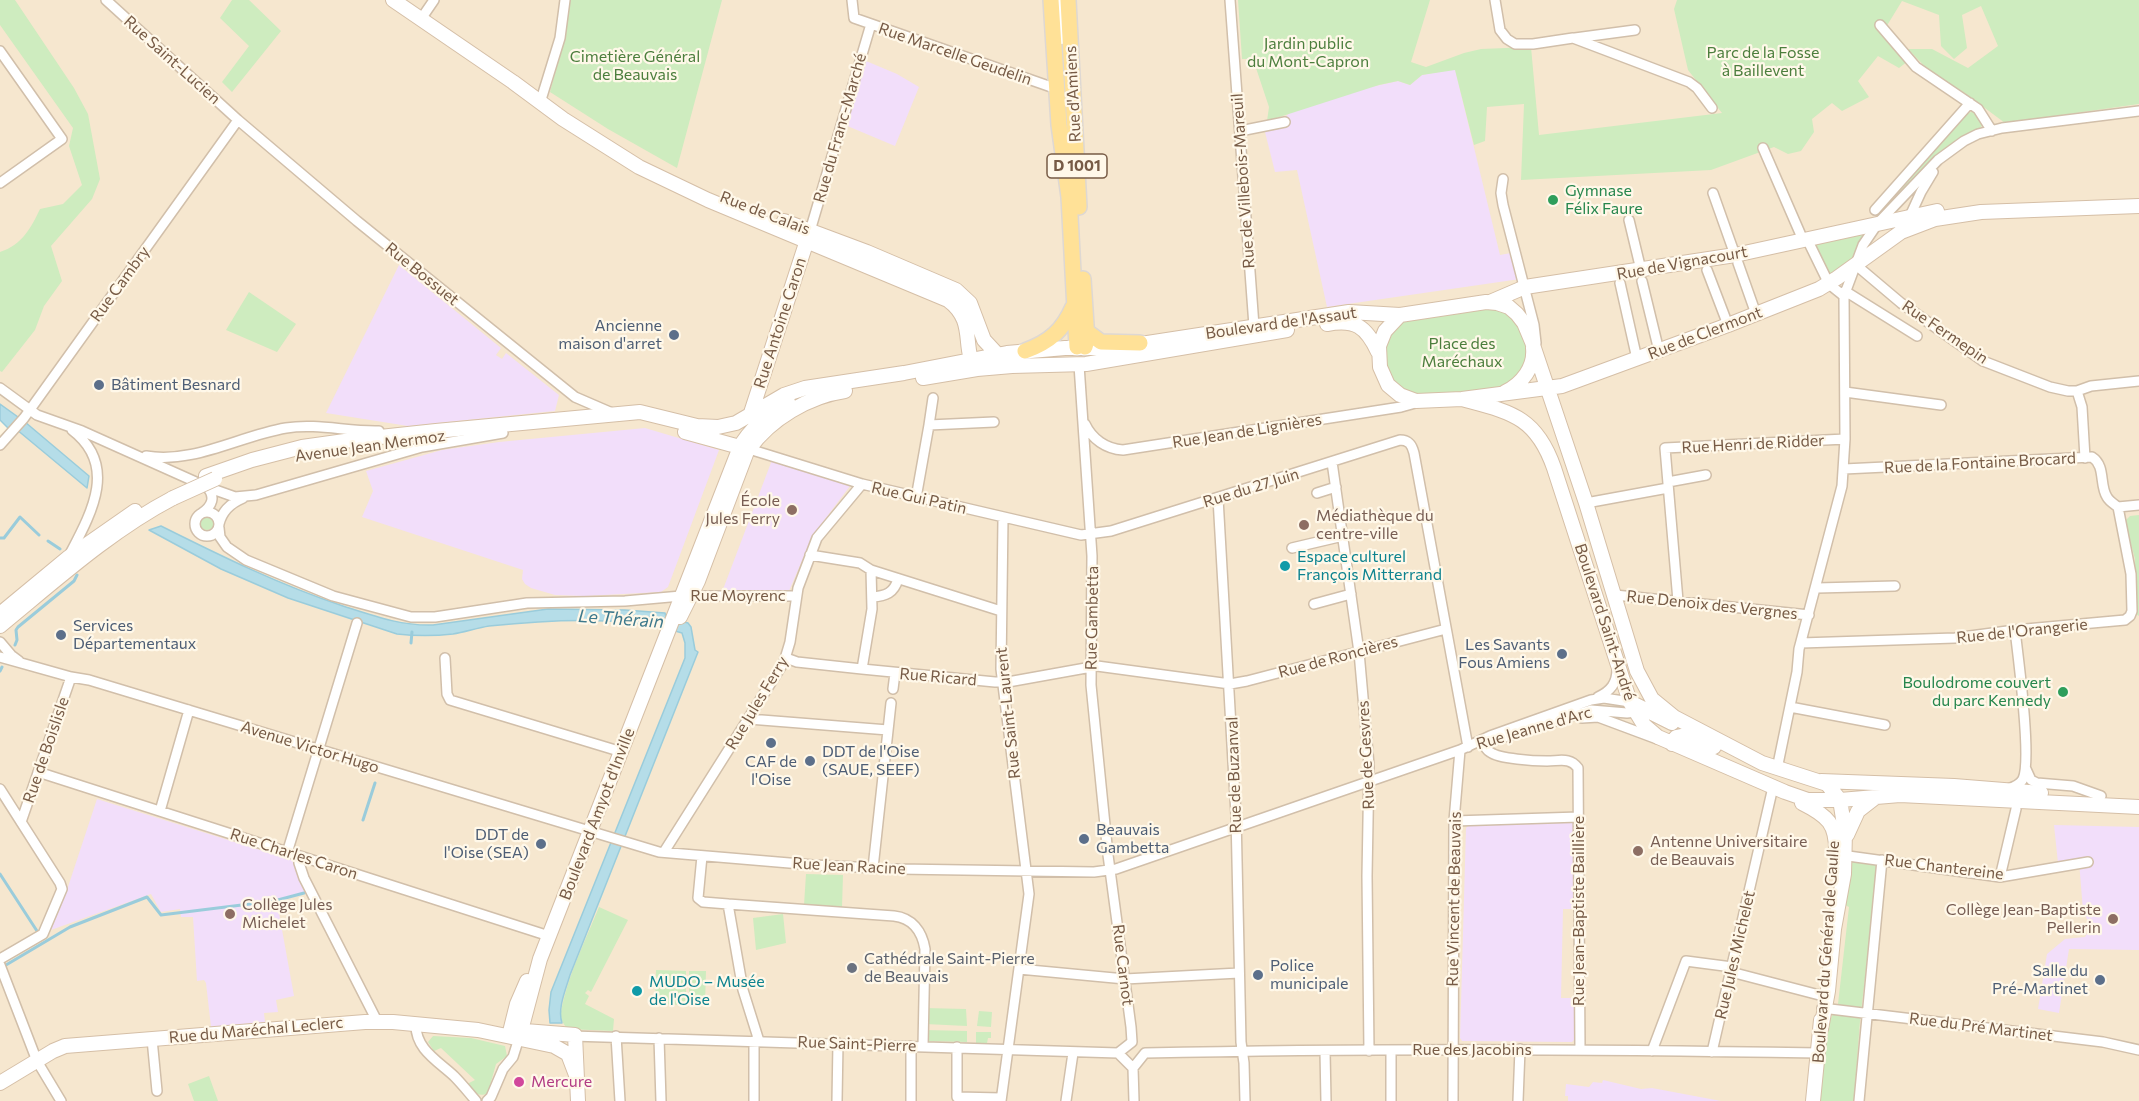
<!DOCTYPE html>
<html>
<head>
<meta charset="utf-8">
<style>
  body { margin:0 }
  canvas { display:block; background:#fef5e1 }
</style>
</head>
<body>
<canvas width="2139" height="1101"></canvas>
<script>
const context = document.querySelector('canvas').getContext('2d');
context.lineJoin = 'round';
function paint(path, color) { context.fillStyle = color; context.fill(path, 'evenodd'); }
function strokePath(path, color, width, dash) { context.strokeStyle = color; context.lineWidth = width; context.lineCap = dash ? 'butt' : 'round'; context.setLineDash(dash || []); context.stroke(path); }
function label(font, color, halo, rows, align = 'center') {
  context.font = font + ' Commissioner,sans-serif'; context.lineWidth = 4.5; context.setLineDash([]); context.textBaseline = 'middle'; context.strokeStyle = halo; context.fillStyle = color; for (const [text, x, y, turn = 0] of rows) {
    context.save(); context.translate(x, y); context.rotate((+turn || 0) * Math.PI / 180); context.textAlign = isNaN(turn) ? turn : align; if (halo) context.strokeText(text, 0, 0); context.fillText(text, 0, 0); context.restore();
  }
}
paint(new Path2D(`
  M0,0H2139V1101H0V435L8,428L0,420Z`), '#f6e7cf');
paint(new Path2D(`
  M866,61L897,74L919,87L895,146L845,125Z
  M1455,69L1500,255L1511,253L1520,279L1327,307L1297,170L1275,172L1265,132L1288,127L1285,117L1302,102L1398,81L1410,85L1422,75Z
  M399,265L501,348L496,355L502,359L506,353L559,395L555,411L408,426L326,413Z
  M645,428L719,450L668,587L661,592L585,596L555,595L531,588L525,584L522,579L523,570L362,517L373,491L366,471L442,450L499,442Z
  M772,460L850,486L813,535L789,591L722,592Z
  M97,799L292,860L308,893L277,902L294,996L276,1000L278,1012L264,1013L265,1022L211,1027L206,983L204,980L197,981L193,917H181L180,909L161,912L151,894L51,930L65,896Z
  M1572,821L1575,824V909H1563L1561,998H1576V1038L1572,1042L1462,1041L1460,1038L1466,828L1468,826Z
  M2054,825L2139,827V950L2069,949L2059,1013L2038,1009L2047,954L2065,939L2085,937L2091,927L2083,911L2079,861L2058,863Z
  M1603,1080L1641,1089L1652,1088L1721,1101H1568V1096H1565L1566,1084L1589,1087L1593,1082L1602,1083Z`), '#f2defa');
paint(new Path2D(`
  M0,0H15L74,88L88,114L100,179L92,199L51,246L62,281L44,306L35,330L2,372L0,371V252C22,245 31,228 40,209L63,204L82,185L69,146L73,128L0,25Z
  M232,0H249L281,31L232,92L222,82L249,46L220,18Z
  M569,0H722L677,168L608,129L550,92L566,32Z
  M1238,0H1430L1411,62L1426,67L1464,53L1481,49L1531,47L1539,135L1722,113L1688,70L1674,9L1677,0H2139V104L2005,123L1962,91L1934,76L1908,49H1932L1968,68L1998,46L1981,6L1962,15L1967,48L1954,59L1941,46L1939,15L1902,1L1883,32L1908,61L1899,68L1878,56L1858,81L1869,97L1842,111L1832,103L1812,119L1814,132L1801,151L1788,154L1774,147L1711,170L1521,180L1524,104L1487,107L1485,141L1474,145L1455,70L1422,75L1410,85L1398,81L1379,85L1267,121L1269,107L1253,59H1242Z
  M1971,112L1976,113L1982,126L1935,159L1889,205L1884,203L1961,118Z
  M1865,233L1854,260L1832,275L1828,273L1813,243Z
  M249,292L296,324L277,352L226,330Z
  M1486,308L1504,310L1517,323L1529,353C1527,360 1525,369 1521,375C1517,380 1504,387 1497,388C1482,392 1424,398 1411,394C1378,383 1376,337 1404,321Z
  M2139,515V616L2136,614L2135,559L2125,521L2130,516Z
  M200 523a7 7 0 1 1 14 0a7 7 0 1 1-14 0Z
  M1857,860L1878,865L1860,1021L1854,1101H1819L1829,1022L1838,1004L1849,907L1845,905L1851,863Z
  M806,874L843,875L842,907L804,905Z
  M599,907L628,920L591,992L588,990L585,993L589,996L585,1004L614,1019L613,1031L567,1029L560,1018C566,979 584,944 599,907Z
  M783,914L786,943L756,950L753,918Z
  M656,970L686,971V1005L655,1004Z
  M689,971H706L705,1005H689Z
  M925,1008L966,1009L967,1026L925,1024Z
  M979,1011L992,1012L991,1027L977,1026Z
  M925,1030L967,1031V1042L925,1041Z
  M976,1032H991V1038H988L987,1043H976Z
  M433,1036L471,1038L505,1046L507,1056L496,1064L488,1093C478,1098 474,1092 467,1084L475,1080L441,1048L434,1051L428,1042Z
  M209,1076L218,1101H194L188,1084Z`), '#ceecbf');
const water = new Path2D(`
  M0,404L25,422L89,476L87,488L16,429L8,428L0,420Z
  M161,526C221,556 280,585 343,606C374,616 401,626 433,625L548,609L625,610L665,613L666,617L688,623L691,627L695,650L698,652L570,975C566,989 557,1009 562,1023H550L549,1010L551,992L685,658V643L682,633C628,615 545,620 489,626C477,628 465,632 453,634C435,636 415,636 397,634L288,598L221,569L149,530Z`);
paint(water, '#b5dde8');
strokePath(water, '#9accdb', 1.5);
strokePath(new Path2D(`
  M0,538H4L20,517L39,535
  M48,541L60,549
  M411,643L412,632
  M15,645L17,640L16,630L18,627L74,581L77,575
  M0,671L2,667
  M363,820L375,783
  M0,874L37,931
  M6,965L70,927L147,897L161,915L274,901L304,893`), '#9accdb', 3);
const street = new Path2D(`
  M106,0L238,120L357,221L575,397L612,413
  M852,0L854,18L1057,89
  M1230,0L1254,326
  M1495,0L1500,30L1507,39L1515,44H1533L1573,38L1689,82L1697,88L1712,108
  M421,19L434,0
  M1880,25L1916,67L1978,109L1992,131
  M1575,38L1635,30
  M0,51L62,139L0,183
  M540,103L560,38L565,0
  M1240,131L1285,122
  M1763,148L1803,240
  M1503,179L1501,193L1503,205L1534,325L1536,343
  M1713,193L1735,255
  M1875,210L1970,103
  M1910,216L1921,192L1933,172
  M1629,220L1641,270
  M810,231L871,24
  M1807,239L1829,284L1844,296
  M1738,263L1756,314
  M1856,265L1901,303L1983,361L2050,387L2068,391H2077
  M1707,270L1728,325
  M1642,281L1659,351
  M1620,283L1637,359
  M1845,291L1917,336
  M1079,365L1092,556L1091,685L1108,855L1131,1027L1132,1042L1118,1053
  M0,388L37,415L82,431L207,487L235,497L256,495L422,447L503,433
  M1845,392L1941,405
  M1085,424C1092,439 1106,449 1123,450L1401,407L1419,402
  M929,425L933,398
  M0,445L24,418L238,120
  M749,449L862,484L1081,535L1111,531L1400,440C1409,440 1412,445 1414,453L1468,747
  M146,456C194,464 239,436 286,428C317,423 348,432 379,431
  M2085,458L2082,407L2077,391L2091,386L2139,381
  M1332,462L1359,652L1369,765L1367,876L1369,1051
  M1844,469L2092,457C2106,466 2099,485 2107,497C2109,501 2114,504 2118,507
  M1668,482L1706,475
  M1317,493L1336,487
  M916,498L929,425L994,422
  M1218,498L1236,815L1241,1042L1244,1063L1245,1101
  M1586,503L1668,488
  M2118,507L2139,505
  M195 524a12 12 0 1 1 24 0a12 12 0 1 1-24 0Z
  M202,513C212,506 216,497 207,487
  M219,524C222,511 231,503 243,498
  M219,528L220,537L227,547L246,560L333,596L411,617H435L527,603L625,601L681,596H796
  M1292,548L1343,536
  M70,554C92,512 118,465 72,430
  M810,555L860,563L871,570L1001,611
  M1817,588L1895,586
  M1615,595L1809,615
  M872,597C886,596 894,593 898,579
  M1678,601L1665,448L1845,439
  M1314,604L1351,594
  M0,642L11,655L19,661
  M1801,643L1955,638L2015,630L2125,620L2130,616L2132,611L2131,574L2118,507
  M0,657L71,677L89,680L659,852L813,865L898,869L1094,872L1116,869L1460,750L1490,736L1591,700L1604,698L1630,702
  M445,658L447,694L450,700L622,752
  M786,658L797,662L862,669L995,682H1008L1097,666L1230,684L1247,681L1446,629
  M862,669L872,609L871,570
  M893,689L895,673
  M1598,697C1611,691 1617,683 1617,669
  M1790,707L1885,725
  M1582,718L1598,717L1657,739
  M749,719L888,730
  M1482,740C1484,745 1485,749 1490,752C1499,759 1535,761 1547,761C1560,761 1570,757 1578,768L1580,1050
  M1485,743L1591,710L1627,713L1635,712
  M1777,769L1797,672L1799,649L1842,486L1845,439L1844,296L1863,245L1878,223L1938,160L1964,141L1978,134L2002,128L2139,111
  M2026,769L2031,780L2037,783L2073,786L2101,796
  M38,772L549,936
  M0,789L60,883L62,889L43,934L0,959
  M2008,789C2014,787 2020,785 2023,779C2032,759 2018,656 2015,630
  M160,811L189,710
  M1454,821L1579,817
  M21,822L71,677
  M664,852L784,662L790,642L798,588L817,538L862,484
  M287,853L357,623
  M1841,855L2000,877L2088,862
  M702,856L698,898L703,902L728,904L743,990L759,1041
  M301,857L299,863L304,878L377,1021
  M873,868L891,703
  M2000,877L2016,809
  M728,904L894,916C912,918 922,931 925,949L923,1046
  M0,965L37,1061L61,1101
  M1019,969L1125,979L1239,973
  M1731,972L1827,997
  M1822,1008L2103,1042L2139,1050
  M416,1024C415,1049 438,1061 454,1076C462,1084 469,1093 476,1101
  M572,1036L1118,1053L1133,1068
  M616,1036L620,1101
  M659,1038L661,1101
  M152,1039L157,1091
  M911,1046V1101
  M957,1047V1097L1001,1098
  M1391,1050V1101
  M1325,1051L1326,1101
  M1652,1051L1686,961L1732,967
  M1712,1052L1773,787
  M1133,1068L1145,1053C1369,1048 1594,1049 1818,1053
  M1133,1068L1134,1101
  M487,1101L491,1097L503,1069L513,1057L519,1038
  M754,1101V1041
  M837,1101L838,1043
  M1001,1101L1029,894L1001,669L1003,519
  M1066,1101L1073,1053
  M1453,1101L1454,821L1460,750
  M1518,1101L1520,1049
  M1859,1101L1882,860`);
const secondary = new Path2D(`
  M393,0L513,82L563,119L639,167L708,200L948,300C978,322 960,350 977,369
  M1059,0L1061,37
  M784,221L867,252L956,290L970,303L984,340L997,354
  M1490,302L1525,287L1735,255L1937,211
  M1400,315L1385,331L1379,346L1380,367L1388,385L1400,395L1416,401L1462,399L1562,386L1728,325L1819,289L1837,278L1901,232L1935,219L1981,212L2139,206
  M1327,324C1355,319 1366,326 1378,352
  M923,378L977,369L1012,366L1086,364L1287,330
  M1505,392C1522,384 1535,367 1533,348
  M1462,399C1510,412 1536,416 1554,468L1630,702L1644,725L1658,737L1785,792L1808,800H1840L1900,795L2139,807
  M750,416L810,231
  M685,432L747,449
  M749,449C770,419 809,396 845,391
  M206,476L252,460L302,447L352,440L436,431L640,412L697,426L718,427L736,423L784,395L805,388L904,373L1007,353L1065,348H1115L1349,312L1400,315L1486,302L1497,303L1509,307L1517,314L1524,323L1532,342L1586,503L1637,671L1652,699L1674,717L1762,763L1827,784L1840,800L1845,831L1844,874L1834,929L1828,991L1821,1029
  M0,614L69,557L135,511
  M680,617L698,581L751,441
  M0,626C55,581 110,531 173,498
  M1630,702L1672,723
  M1672,744L1676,737L1686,735L1714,747
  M1821,781L1954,786L2041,793
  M1802,803C1828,816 1837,824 1836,854
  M1847,835L1858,811L1876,797
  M525,1031L575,1035L578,1101
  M509,1036L517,1004L527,981
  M519,1038L540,959L740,447C750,428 770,413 788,402
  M0,1083L53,1051L65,1046L365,1022H393L478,1030L554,1046L568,1054L576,1075
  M1813,1101L1821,1020`);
const primary = new Path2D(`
  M1051,0L1059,125L1069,197L1077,347
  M1068,0L1079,207
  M1083,279L1087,340L1085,347
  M1086,331L1101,342L1140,343
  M1025,351C1050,342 1063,330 1073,307`);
strokePath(street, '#d1bfaa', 12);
strokePath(secondary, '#d5bfa7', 16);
strokePath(primary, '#ded8d3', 18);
strokePath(street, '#fff', 9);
strokePath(secondary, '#fff', 14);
strokePath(primary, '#ffe197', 15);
const secondaryBridge = new Path2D(`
  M173,498L215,479`);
strokePath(secondaryBridge, '#d5bfa7', 16, []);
strokePath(secondaryBridge, '#fff', 14);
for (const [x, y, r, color] of [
  [1553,200,6,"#2e9e5b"],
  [674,335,6,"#5c6f8a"],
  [99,385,6,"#5c6f8a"],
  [792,510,6,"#8d6e63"],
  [1304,525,6,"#8d6e63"],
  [1285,566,6,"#0f9aa8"],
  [61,635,6,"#5c6f8a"],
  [1562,654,6,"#5c6f8a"],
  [2063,692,6,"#2e9e5b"],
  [771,743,6,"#5c6f8a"],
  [810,761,6,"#5c6f8a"],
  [1084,839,6,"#5c6f8a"],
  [541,844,6,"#5c6f8a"],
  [1638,851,6,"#8d6e63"],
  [230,914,6,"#8d6e63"],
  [2113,919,6,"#8d6e63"],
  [852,968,6,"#6b7280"],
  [1258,975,6,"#5c6f8a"],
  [2100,980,6,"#5c6f8a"],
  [637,991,6,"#0f9aa8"],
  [519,1082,6,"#d1479c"]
]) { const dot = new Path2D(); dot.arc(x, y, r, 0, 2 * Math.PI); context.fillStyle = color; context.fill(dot); strokePath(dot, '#fff8e9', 2); }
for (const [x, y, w] of [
  [1077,166,60]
]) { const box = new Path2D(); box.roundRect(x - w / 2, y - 12, w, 24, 4.5); context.fillStyle = '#fff8e9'; context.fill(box); strokePath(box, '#775b46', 1.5); }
label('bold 15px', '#775b46', null, [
  ["D 1001",1077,166]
]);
label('16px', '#4c7e3d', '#fff8e9', [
  ["Jardin public",1308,44],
  ["du Mont-Capron",1308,62],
  ["Parc de la Fosse",1763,53],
  ["à Baillevent",1763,71],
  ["Cimetière Général",635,57],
  ["de Beauvais",635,75],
  ["Place des",1462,344],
  ["Maréchaux",1462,362]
]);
label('16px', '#775b46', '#fff8e9', [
  ["Rue Marcelle Geudelin",955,54,19],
  ["Rue Saint-Lucien",172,60,42],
  ["Rue d'Amiens",1073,94,-93],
  ["Rue du Franc-Marché",840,128,-74],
  ["Rue de Villebois-Mareuil",1243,181,-94],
  ["Rue de Calais",765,213,21],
  ["Rue de Vignacourt",1682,263,-10],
  ["Rue Bossuet",422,274,39],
  ["Rue Cambry",120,284,-54],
  ["Rue Antoine Caron",780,323,-72],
  ["Boulevard de l'Assaut",1281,323,-8],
  ["Rue Fermepin",1945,332,34],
  ["Rue de Clermont",1705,333,-21],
  ["Rue Jean de Lignières",1247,431,-9],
  ["Rue Henri de Ridder",1753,444,-3],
  ["Avenue Jean Mermoz",370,446,-8],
  ["Rue de la Fontaine Brocard",1980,463,-3],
  ["Rue du 27 Juin",1251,488,-17],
  ["Rue Gui Patin",919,498,13],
  ["Rue Moyrenc",738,596],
  ["Rue Denoix des Vergnes",1712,605,6],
  ["Rue Gambetta",1092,618,-89],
  ["Boulevard Saint-André",1605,622,72],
  ["Rue de l'Orangerie",2022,631,-6],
  ["Rue de Roncières",1338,657,-15],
  ["Rue Ricard",938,677,5],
  ["Rue Jules Ferry",757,703,-59],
  ["Rue Saint-Laurent",1008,713,-96],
  ["Rue Jeanne d'Arc",1534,728,-16],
  ["Avenue Victor Hugo",310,747,17],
  ["Rue de Boislisle",46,750,-71],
  ["Rue de Gesvres",1366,755,-93],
  ["Rue de Buzanval",1234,775,-92],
  ["Boulevard Amyot d'Inville",597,814,-69],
  ["Rue Charles Caron",294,854,18],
  ["Rue Jean Racine",849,866,3],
  ["Rue Chantereine",1944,867,7],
  ["Rue Vincent de Beauvais",1454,899,-89],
  ["Rue Jean-Baptiste Baillière",1579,911,-90],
  ["Boulevard du Général de Gaulle",1826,952,-86],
  ["Rue Jules Michelet",1735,955,-77],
  ["Rue Carnot",1123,965,83],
  ["Rue du Pré Martinet",1981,1027,7],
  ["Rue du Maréchal Leclerc",256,1030,-5],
  ["Rue Saint-Pierre",857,1044,2],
  ["Rue des Jacobins",1472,1050]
]);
label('16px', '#27864d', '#fff8e9', [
  ["Gymnase",1565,191],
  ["Félix Faure",1565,209],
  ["Boulodrome couvert",2051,683,"right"],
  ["du parc Kennedy",2051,701,"right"]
], 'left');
label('16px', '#4e5e75', '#fff8e9', [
  ["Ancienne",662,326,"right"],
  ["maison d'arret",662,344,"right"],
  ["Bâtiment Besnard",111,385],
  ["Services",73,626],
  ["Départementaux",73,644],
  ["Les Savants",1550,645,"right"],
  ["Fous Amiens",1550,663,"right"],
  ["DDT de l'Oise",822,752],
  ["(SAUE, SEEF)",822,770],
  ["CAF de",771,762,"center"],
  ["l'Oise",771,780,"center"],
  ["Beauvais",1096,830],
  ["Gambetta",1096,848],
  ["DDT de",529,835,"right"],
  ["l'Oise (SEA)",529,853,"right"],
  ["Police",1270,966],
  ["municipale",1270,984],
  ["Salle du",2088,971,"right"],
  ["Pré-Martinet",2088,989,"right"]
], 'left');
label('16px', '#785e54', '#fff8e9', [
  ["École",780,501,"right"],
  ["Jules Ferry",780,519,"right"],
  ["Médiathèque du",1316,516],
  ["centre-ville",1316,534],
  ["Antenne Universitaire",1650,842],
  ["de Beauvais",1650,860],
  ["Collège Jules",242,905],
  ["Michelet",242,923],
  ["Collège Jean-Baptiste",2101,910,"right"],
  ["Pellerin",2101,928,"right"]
], 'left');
label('16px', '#0d838f', '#fff8e9', [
  ["Espace culturel",1297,557],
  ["François Mitterrand",1297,575],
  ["MUDO – Musée",649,982],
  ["de l'Oise",649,1000]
], 'left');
label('16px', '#5b616d', '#fff8e9', [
  ["Cathédrale Saint-Pierre",864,959],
  ["de Beauvais",864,977]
], 'left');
label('16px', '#b23c85', '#fff8e9', [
  ["Mercure",531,1082]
], 'left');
label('italic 18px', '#3e798c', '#fff8e9', [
  ["Le Thérain",621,619,4]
]);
</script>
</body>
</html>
